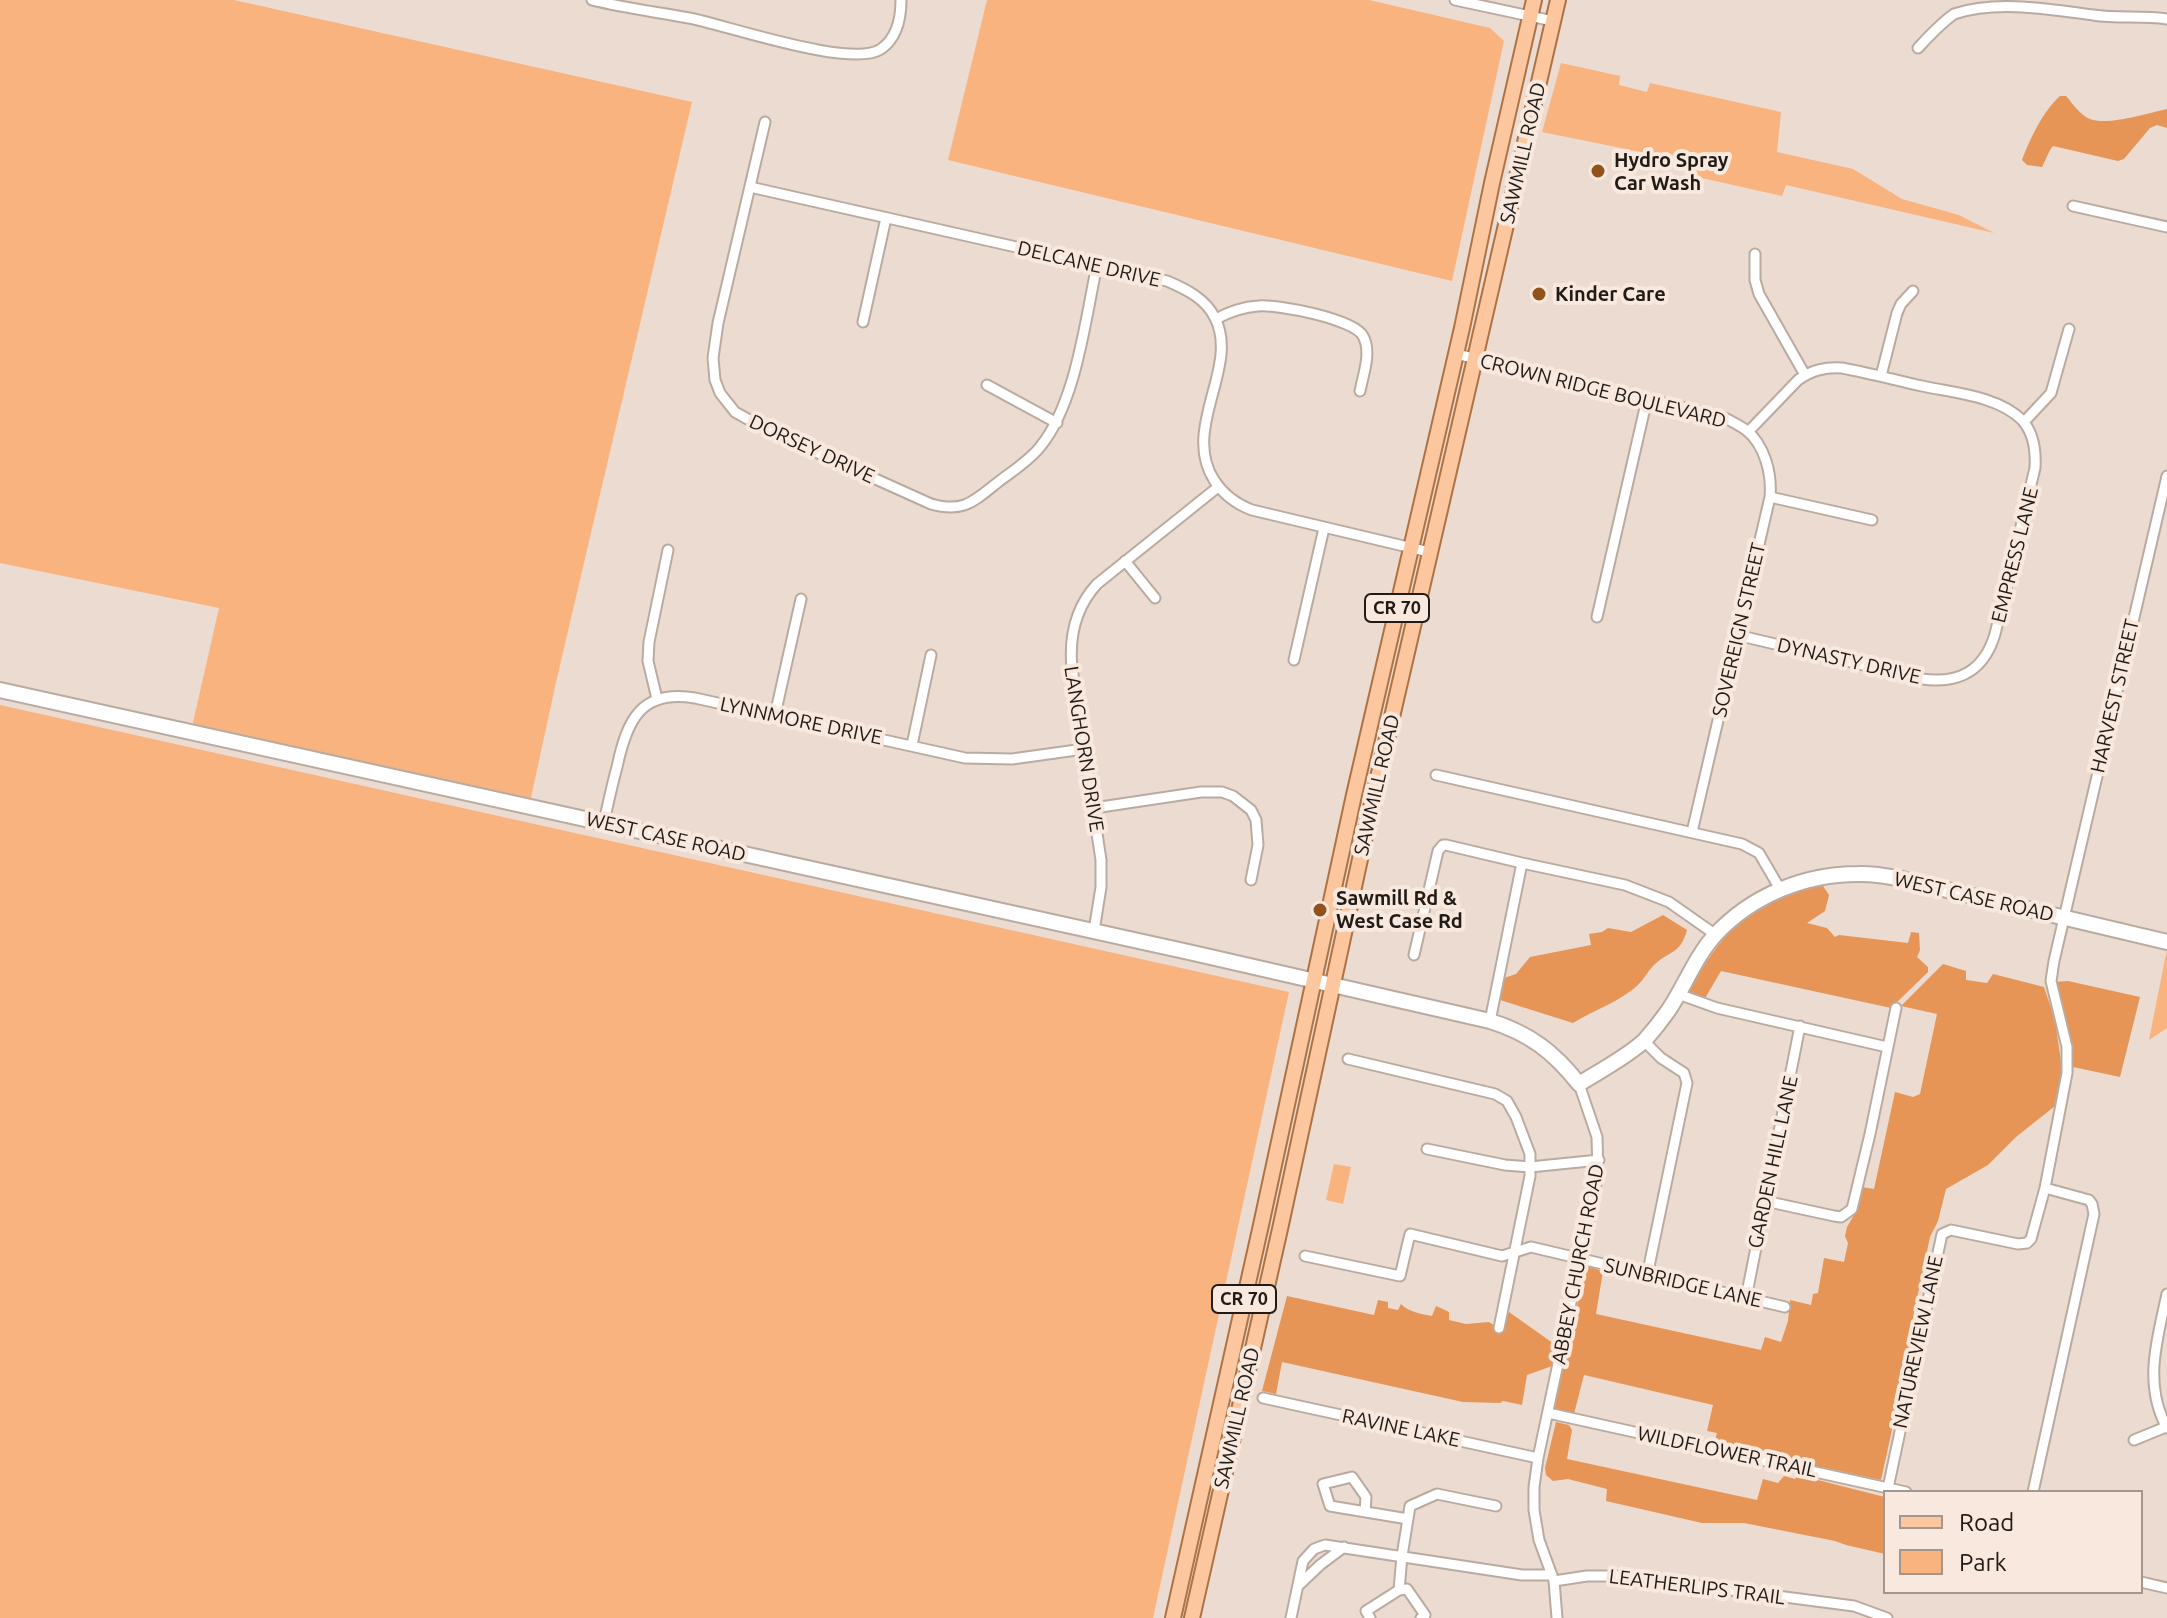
<!DOCTYPE html>
<html>
<head>
<meta charset="utf-8">
<style>
  body { margin:0 }
  #map { position:relative; width:2167px; height:1618px; overflow:hidden; background:#ebdbd0; font-family:Ubuntu,sans-serif }
  canvas { display:block }
  .legend { position:absolute; left:1883px; top:1490px; width:260px; height:104px; box-sizing:border-box; background:#f8e8dd; border:2px solid #a2968e; margin:0; padding:10px 14px; list-style:none; font-size:24px; color:#211b17 }
  .legend li { display:flex; align-items:center; gap:16px; height:40px }
  .legend b { width:40px; border:2px solid #a2968e }
</style>
</head>
<body>
<div id="map">
<canvas width="2167" height="1618"></canvas>
<ul class="legend">
<li><b style="height:10px;background:#fcc79e"></b>Road</li>
<li><b style="height:22px;background:#f9b37f"></b>Park</li>
</ul>
</div>
<script>
const context = document.querySelector('canvas').getContext('2d');
context.lineJoin = 'round';
function paint(path, color) { context.fillStyle = color; context.fill(path, 'evenodd'); }
function strokePath(path, color, width, dash) { context.strokeStyle = color; context.lineWidth = width; context.lineCap = dash ? 'butt' : 'round'; context.setLineDash(dash || []); context.stroke(path); }
function label(font, color, halo, rows, align = 'center') {
  context.font = font + ' Ubuntu,sans-serif'; context.lineWidth = 8; context.setLineDash([]); context.textBaseline = 'middle'; context.strokeStyle = halo; context.fillStyle = color; for (const [text, x, y, turn = 0] of rows) {
    context.save(); context.translate(x, y); context.rotate((+turn || 0) * Math.PI / 180); context.textAlign = isNaN(turn) ? turn : align; if (halo) context.strokeText(text, 0, 0); context.fillText(text, 0, 0); context.restore();
  }
}
paint(new Path2D(`
  M0,0H234L692,102L557,678L530,802L192,727L219,608L0,563Z
  M987,0H1369L1490,28L1504,41L1452,281L948,160Z
  M1561,63L1620,76L1619,85L1647,92L1650,83L1781,112L1777,152L1853,169L1902,199L1959,215L1994,233L1786,185L1782,196L1693,176L1695,163L1542,132Z
  M0,705L1289,992L1153,1618H0Z
  M2167,951V1028L2149,1040L2165,959Z
  M1334,1164L1351,1167L1343,1204L1326,1200Z`), '#f9b37f');
paint(new Path2D(`
  M2060,96H2066C2073,104 2080,115 2090,119C2108,126 2148,113 2167,109V128L2157,125L2150,128L2124,159L2118,161L2053,146L2050,150L2042,167L2027,165L2022,160C2030,139 2043,111 2060,96Z
  M1823,886L1829,895L1825,911L1807,923L1827,928L1835,937L1839,935L1908,943L1911,932L1919,933L1920,950L1917,957L1928,967V972L1891,1008L1721,971L1704,1000L1688,995C1709,951 1743,906 1792,891C1801,888 1813,888 1823,886Z
  M1663,915L1687,930C1680,955 1670,950 1654,965C1648,971 1644,979 1638,985C1621,1001 1594,1010 1573,1023L1500,1000L1504,978L1516,974L1530,957L1591,945L1589,934L1602,932L1608,928L1631,932Z
  M1943,964L1966,971V980L1987,983L1993,974L2044,987L2055,1020L2062,1069L2055,1106L2016,1137L1988,1165L1946,1189L1938,1221L1930,1237L1913,1317L1914,1329L1881,1480L1714,1444L1717,1433L1707,1431L1713,1405L1584,1375L1574,1414L1554,1410L1586,1266L1603,1271L1596,1314L1761,1350L1765,1337L1781,1342L1788,1321L1790,1300L1811,1305L1813,1294L1818,1293L1824,1258L1844,1262L1848,1243L1845,1236L1847,1227L1857,1210L1862,1187L1874,1189L1895,1092L1913,1097L1920,1094L1937,1014L1901,1006Z
  M2068,981L2140,997L2120,1077L2073,1067L2071,1047L2054,982Z
  M1287,1296L1374,1315L1378,1300L1388,1302V1308L1398,1310L1401,1304C1408,1312 1422,1314 1432,1316L1436,1306L1449,1312V1320L1466,1324L1489,1322L1501,1330L1509,1312L1557,1346L1555,1365L1527,1375L1522,1405L1503,1401L1500,1403L1463,1402L1282,1362L1276,1394L1262,1391Z
  M1556,1422L1569,1425L1572,1430L1567,1459L1757,1500L1763,1479L1778,1483L1784,1476L1795,1479L1798,1475L1885,1497V1554L1846,1545L1835,1541L1744,1523H1702L1606,1501L1607,1489L1568,1479L1553,1481L1546,1475L1545,1468Z`), '#e69557');
const minor = new Path2D(`
  M592,0C624,8 656,12 689,18C726,25 852,69 881,49C897,38 901,18 901,0
  M1455,0L1553,21
  M1918,48C1929,36 1940,24 1954,14C1996,0 2048,9 2093,15C2118,19 2142,15 2167,19
  M765,122L718,323L713,358L715,380L720,393L735,412L769,431L931,504C963,513 973,502 997,483C1011,472 1029,461 1040,447C1076,403 1085,321 1097,265
  M750,187L1167,281C1186,289 1206,299 1215,318C1240,367 1181,428 1214,480C1223,494 1236,504 1252,510L1429,552
  M2073,206L2167,227
  M1755,254V280L1759,294L1805,375
  M1216,319C1229,312 1242,307 1258,306C1278,304 1354,319 1363,336C1372,352 1363,375 1360,391
  M863,322L886,218
  M1456,354L1723,417C1731,421 1739,425 1746,430C1765,445 1772,474 1770,497L1692,832
  M1881,376L1897,313L1901,304L1913,291
  M987,385L1057,423
  M2024,422L2051,393L2069,329
  M1770,497L1872,520
  M1125,561L1155,598
  M1597,617L1647,399
  M1737,635L1922,679C1959,684 1984,671 1995,634L2035,468C2036,451 2034,433 2022,420C1998,396 1954,393 1922,386C1895,380 1869,373 1842,368C1825,367 1812,370 1798,380L1748,432
  M1294,660L1324,528
  M657,699L648,661L649,642L668,550
  M775,715L801,599
  M912,745L931,655
  M1436,775L1742,844L1759,853L1780,889
  M1094,808L1201,792H1222L1233,796L1251,810L1256,820L1258,845L1251,880
  M604,822C608,804 612,785 617,767C627,720 641,689 695,698L965,758L1012,759L1084,749
  M1094,931L1101,887V860L1072,668C1069,637 1075,608 1097,584L1218,487
  M1414,955L1438,851L1443,845H1446L1522,863L1625,885L1669,902L1716,935
  M1678,994L1717,1008L1887,1047
  M1490,1021L1522,863
  M1644,1041L1661,1058L1684,1073L1687,1083L1647,1276
  M1348,1059L1495,1094L1507,1101L1516,1117L1530,1154V1176L1499,1328
  M1427,1149L1505,1165L1530,1167L1599,1160
  M1765,1201L1834,1216L1841,1217L1852,1209L1870,1134L1896,1008
  M1305,1256L1400,1276L1410,1234L1502,1256L1531,1247L1785,1307
  M2167,1294C2157,1340 2143,1384 2167,1428
  M1746,1298L1800,1026
  M1263,1398L1538,1458
  M1548,1413L1906,1492
  M2134,1440L2166,1427
  M1888,1488L1942,1234L1951,1230L2018,1244L2027,1243L2031,1239L2045,1188L2067,1073V1047L2051,981L2054,961L2167,476
  M2033,1492L2094,1214L2092,1204L2089,1200L2045,1188
  M1365,1512L1366,1497L1352,1477L1323,1484L1330,1506L1408,1519
  M1554,1581L1587,1576H1623L1854,1606L1887,1618
  M2141,1582L2167,1588
  M1298,1586L1320,1565L1344,1547
  M1399,1590L1402,1556L1410,1506L1437,1494L1496,1506
  M1291,1618L1303,1561L1314,1549L1325,1545L1522,1575H1552
  M1370,1618L1366,1611L1399,1590L1407,1589L1425,1615L1421,1618
  M1557,1618L1554,1581L1539,1540L1534,1510V1487L1538,1458L1598,1175L1597,1137L1579,1084`);
const secondary = new Path2D(`
  M0,690L1193,953L1490,1021C1529,1033 1554,1052 1579,1084C1601,1070 1627,1057 1645,1040C1653,1031 1661,1021 1668,1011C1685,986 1695,957 1716,934C1753,895 1805,874 1858,874C1888,873 1930,886 1960,893C2029,909 2098,925 2167,942`);
const primary = new Path2D(`
  M1173,1618L1261,1225L1354,795L1462,328L1492,183L1534,0
  M1192,1618L1280,1229L1373,799L1558,0`);
strokePath(minor, '#baaba1', 13);
strokePath(secondary, '#baaba1', 18);
strokePath(primary, '#ae7345', 18);
strokePath(minor, '#fff', 9);
strokePath(secondary, '#fff', 14);
strokePath(primary, '#fcc79e', 14);
for (const [x, y, r, color] of [
  [1598,171,8,"#92521b"],
  [1539,294,8,"#92521b"],
  [1320,910,8,"#92521b"]
]) { const dot = new Path2D(); dot.arc(x, y, r, 0, 2 * Math.PI); context.fillStyle = color; context.fill(dot); strokePath(dot, '#f8e8dd', 3); }
for (const [x, y, w] of [
  [1397,608,64],
  [1244,1299,64]
]) { const box = new Path2D(); box.roundRect(x - w / 2, y - 14, w, 28, 6); context.fillStyle = '#f8e8dd'; context.fill(box); strokePath(box, '#211b17', 2); }
label('bold 18px', '#211b17', null, [
  ["CR 70",1397,608],
  ["CR 70",1244,1299]
]);
label('20px', '#211b17', '#f8e8dd', [
  ["SAWMILL ROAD",1523,153,-77],
  ["DELCANE DRIVE",1089,264,13],
  ["CROWN RIDGE BOULEVARD",1603,391,14],
  ["DORSEY DRIVE",812,449,25],
  ["EMPRESS LANE",2015,555,-76],
  ["SOVEREIGN STREET",1739,630,-77],
  ["DYNASTY DRIVE",1849,661,13],
  ["HARVEST STREET",2115,696,-77],
  ["LYNNMORE DRIVE",801,721,12],
  ["LANGHORN DRIVE",1084,749,81],
  ["SAWMILL ROAD",1377,785,-77],
  ["WEST CASE ROAD",666,837,13],
  ["WEST CASE ROAD",1974,897,13],
  ["GARDEN HILL LANE",1773,1162,-78],
  ["ABBEY CHURCH ROAD",1578,1264,-79],
  ["SUNBRIDGE LANE",1683,1283,13],
  ["NATUREVIEW LANE",1918,1342,-78],
  ["SAWMILL ROAD",1237,1418,-77],
  ["RAVINE LAKE",1401,1428,12],
  ["WILDFLOWER TRAIL",1727,1452,12],
  ["LEATHERLIPS TRAIL",1697,1587,7]
]);
label('bold 20px', '#211b17', '#f8e8dd', [
  ["Hydro Spray",1614,160],
  ["Car Wash",1614,183],
  ["Kinder Care",1555,294],
  ["Sawmill Rd &",1336,898],
  ["West Case Rd",1336,921]
], 'left');
</script>
</body>
</html>
